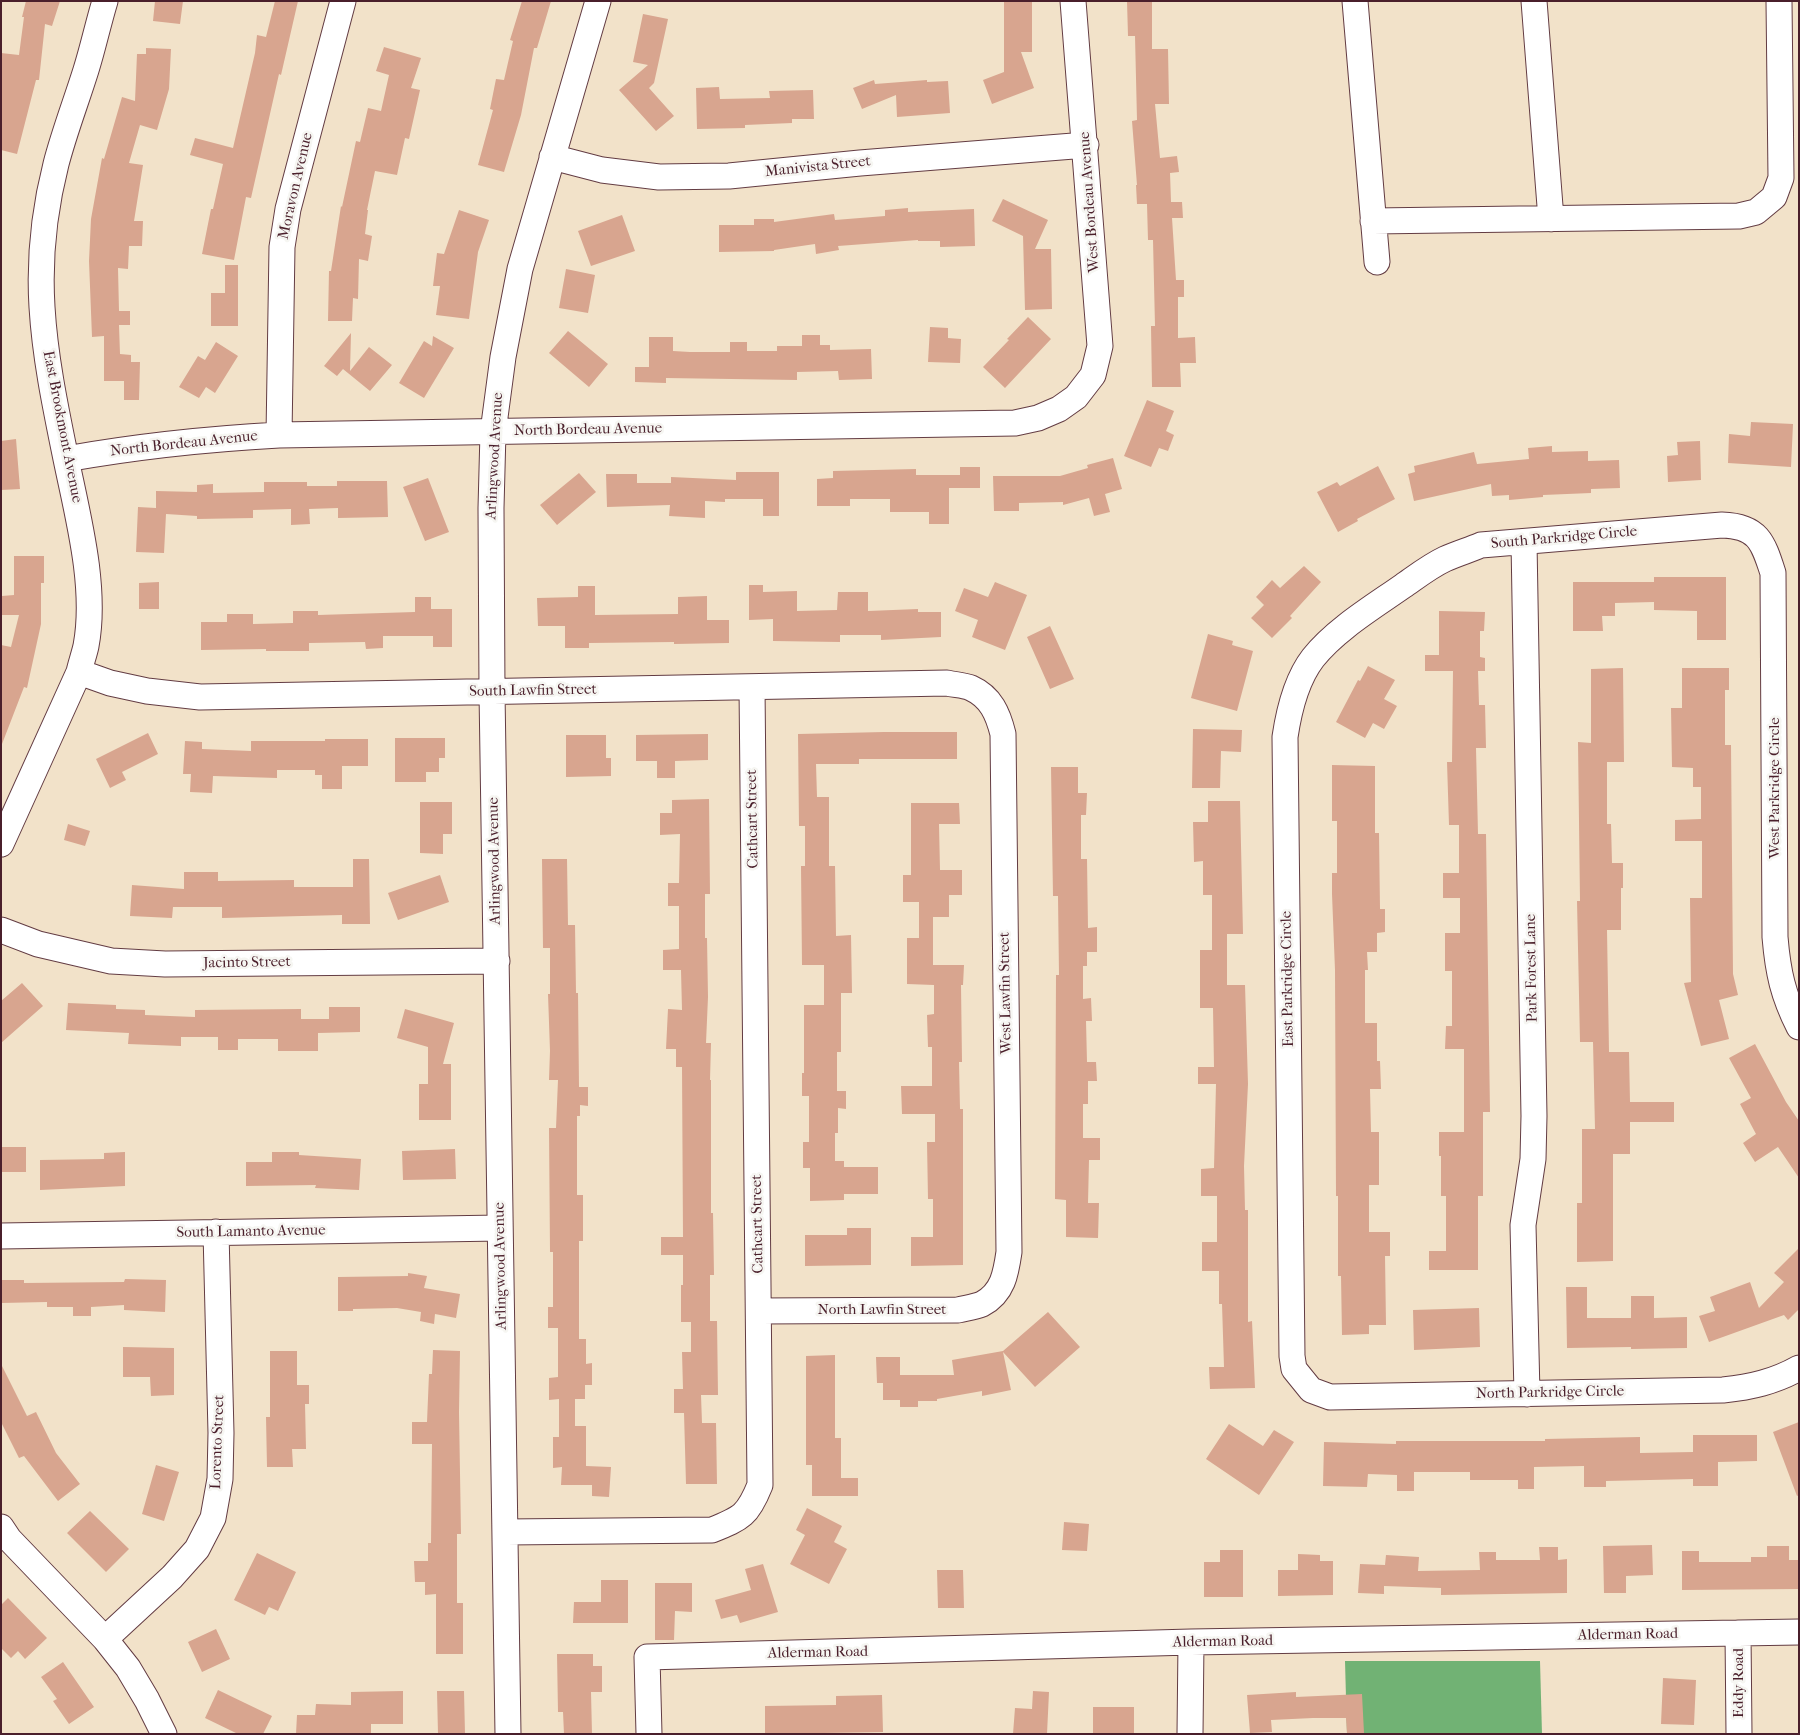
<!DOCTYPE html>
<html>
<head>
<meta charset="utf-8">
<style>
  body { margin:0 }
  #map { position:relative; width:1800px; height:1735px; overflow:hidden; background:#f2e2c9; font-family:"IM FELL French Canon",serif }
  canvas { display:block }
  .frame { position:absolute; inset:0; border:2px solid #4a1f2b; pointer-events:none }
</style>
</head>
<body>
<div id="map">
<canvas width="1800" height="1735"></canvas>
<div class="frame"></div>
</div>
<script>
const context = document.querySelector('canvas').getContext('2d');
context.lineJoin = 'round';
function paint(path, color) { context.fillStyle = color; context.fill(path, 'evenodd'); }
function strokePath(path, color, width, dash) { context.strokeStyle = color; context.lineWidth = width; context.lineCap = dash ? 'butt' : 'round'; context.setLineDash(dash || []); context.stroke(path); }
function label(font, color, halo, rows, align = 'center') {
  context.font = font + ' "IM FELL French Canon",serif'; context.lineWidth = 5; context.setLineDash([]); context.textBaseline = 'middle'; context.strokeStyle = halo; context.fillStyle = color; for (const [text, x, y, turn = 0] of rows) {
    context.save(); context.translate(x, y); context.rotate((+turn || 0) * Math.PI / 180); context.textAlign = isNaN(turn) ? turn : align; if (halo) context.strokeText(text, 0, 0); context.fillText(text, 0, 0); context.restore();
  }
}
paint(new Path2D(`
  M1345,1661H1540L1542,1734H1347Z`), '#71b274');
paint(new Path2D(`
  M26,1H60L52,26L45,24L39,80H36L17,154L1,150V53L19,55L24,17H22Z
  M155,1H183L180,24L153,21Z
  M275,1H298L281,75L279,74L251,198L246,197L234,260L202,254L211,209H213L223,164L190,155L195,138L233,148L255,53L257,35L266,37Z
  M522,1H551L537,48H534L521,115L504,172L478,165L493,110L490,109L496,79L504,80L513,41L510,40Z
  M1004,1H1032V52H1021L1034,88L992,104L983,80L1004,72Z
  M1127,1H1152V49H1168L1169,104H1155L1160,158L1177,156L1179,172L1170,173L1171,202H1182L1183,218H1172L1176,280H1184V297H1178V338L1195,337L1196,363H1180L1181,387H1152L1151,326H1155L1153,240H1148L1147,204H1137L1136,185H1137L1132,121L1137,120L1135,36H1128Z
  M643,14L668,19L654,83L649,88L674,116L656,131L619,90L648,65L633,62Z
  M384,47L421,58L411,88L420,90L409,139L405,138L397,175L375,171L367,210H368L365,234L372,236L368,261L359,259L358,299L353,298L352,321H328L329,271H331L341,206L342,207L356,141L360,142L368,108L381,111L389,75L376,71Z
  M146,48L171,49L169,89L157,130L140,125L129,163L143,165L134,221H143L142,246H129L128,269L118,268L119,311H130V325H119L120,354L131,355V362H140L139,400H124V381H104V336L92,337L89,261L91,219L102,158L104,159L122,97L135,101L137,54H146Z
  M874,80L875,84L927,80V82L948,81L950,113L897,117L896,95L862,109L853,88Z
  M719,87L720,99L770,98L769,91L813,90L814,119H792V123L745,125V128L697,129L696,88Z
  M1003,199L1048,220L1035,249H1051L1052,309L1025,310L1023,236L992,221Z
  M908,208V212L974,209L975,246L940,247V241H918V240L838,246L839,250L816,254L815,244L774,250V251L719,252V225H754V219H774V222L834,214L835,220L885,216V210Z
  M459,210L489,220L478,252L469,319L436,315L440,286H433L437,253L444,254Z
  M622,215L635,251L591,266L578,231Z
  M225,265H238V326H211V293H225Z
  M566,269L595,275L588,313L559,308Z
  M1028,317L1051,339L1005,388L983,367L1009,340L1007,339Z
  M930,327L948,328V338L961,339L960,363L928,362Z
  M568,331L608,364L589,387L549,353Z
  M351,333L350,371L369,347L392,365L370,391L343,369L337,376L324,366Z
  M802,335H820V345H830V350L871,349L872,379L839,380L838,371L797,372V380L666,378V383L635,382V367H649V337H673V351L690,352H730V342H747V351H777V346H802Z
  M433,336L454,348L424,398L399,383L424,341L432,346Z
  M216,342L238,356L215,393L206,387L199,398L179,387L198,356L205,360Z
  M1147,400L1174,411L1166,431L1174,435L1168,451L1159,448L1151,467L1124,456Z
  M1751,422L1793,424L1791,467L1728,463L1729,434L1750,436Z
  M16,439L20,489L1,490V441Z
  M1700,441L1701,480L1668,482L1667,456L1678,455L1677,442Z
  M1552,446V452L1588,451V461L1619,460L1620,488L1591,489V493L1543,495V497L1509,500V495L1492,496L1491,484L1414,501L1408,474L1415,472L1414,466L1474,452L1477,464L1529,459L1528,448Z
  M1113,458L1122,489L1105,494L1110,512L1094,516L1089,498L1063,505V502L1019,503V511H994L993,476H1060L1088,468L1087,465Z
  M1378,466L1395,499L1357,519L1358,521L1338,532L1317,492L1337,482L1340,486Z
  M960,467H980V488H949V524H929V512H890V499H850V506H817V479L833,478V471L916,469V475H960Z
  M736,472H779V516H763V499H725V502L705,501V518L669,516L670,505L607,507L606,474H637V483H671V477L736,480Z
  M579,473L596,492L557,525L540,505Z
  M428,478L449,532L425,541L403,487Z
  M337,481H387L388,517L338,518V508L309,509L310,524L291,525V509L253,510V518L197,519V516L166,514L164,553L136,552L138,507L156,508V491L197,492V485L213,484V493L264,492V482H307V486H337Z
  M14,556H44V583H41V624L27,688L24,687L2,744L1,645L11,647L19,615H2V596L14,595Z
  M1304,566L1321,582L1290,616L1292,618L1272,638L1251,618L1264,605L1256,597L1272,580L1280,588Z
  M1654,577H1726V640H1697V611L1654,610V602L1615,603V616H1602L1603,631H1573V582H1654Z
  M159,582V609H139V583Z
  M995,582L1027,595L1005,650L972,637L978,620L955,611L964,588L988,597Z
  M749,585H763V592L797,591V611L837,610L838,592H868V611L918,609V612H941V637L881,640V635H840V642L773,641V619L749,620Z
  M578,586H595V615L678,614V597L707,596V620H729V643L674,644V642L589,643V648H565V626H538L537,598L578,597Z
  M415,597H431V609H452V647H433V636H383V648L366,649L365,642L309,643V651H266V649L201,650V622H227V614H253V624L293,623V611H318V615L415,612Z
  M1439,611L1485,612L1484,631H1480V657L1485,658V671H1478L1479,705H1485L1486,748H1476L1478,834H1486L1490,1112H1483V1196H1478V1270H1429V1251H1446V1196H1441V1156H1439V1132H1464V1049H1445L1446,1026H1452V971H1445V933H1460V898H1443V873H1459V825H1449L1447,762H1452L1453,671H1425V655H1439Z
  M1050,626L1074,679L1050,689L1027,637Z
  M1208,634L1233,641L1232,645L1253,651L1237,711L1191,698Z
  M1368,666L1395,680L1384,699L1397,706L1384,729L1373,723L1365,738L1336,722L1358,680L1360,681Z
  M1623,668L1624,762H1607V824H1611L1612,863H1623V888H1621V930H1607L1609,1052H1629L1630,1102H1674V1122H1630V1154H1613V1261L1577,1262V1203H1582V1129H1595L1593,1042H1580L1577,901H1580L1578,742L1591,743V669Z
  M1682,668H1729V690H1725V745H1731L1733,974L1738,995L1719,1000L1729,1039L1701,1046L1684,983L1691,982L1690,898H1702V841H1675V820L1701,819V787H1693V768L1672,767L1671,708H1682Z
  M1193,729L1242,730L1241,752L1221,751L1220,788H1192Z
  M884,732H957V759H859V764H816L817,797H829V866H835L836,936L851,935L852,993H841V1052H837V1091H846V1109L838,1108V1133H835V1161H844V1167H878V1194H844V1200L810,1201V1168H803V1142H809V1096H802V1073H804V1005H824V965H802L801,866H805V826H799L798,734Z
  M148,733L158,754L122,772L126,780L110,788L96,759Z
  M708,734V760L675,761V778H657V761H636V735Z
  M566,735H606V758H611V776L566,777Z
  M395,738H445V758H439V772H426V782H395Z
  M325,739H368V766H342V789H322V775H315V770H277V778L213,776L212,793L190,792L191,774H183L185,741L202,742V749L251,751V741H325Z
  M1332,765L1375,766V833H1379L1380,909H1385V932L1377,933V952H1367L1368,970H1365V1023H1377V1061H1380L1381,1089H1370L1371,1132H1379V1185H1369V1232H1390V1256H1385L1386,1325H1369V1334L1342,1335L1341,1276H1338V1196H1336L1335,970L1332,894V873H1337V821H1332Z
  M1051,767H1078V793H1087L1086,815H1081V859H1087L1088,928L1097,927V952H1087V966H1083V999L1091,998L1092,1021H1086L1087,1062H1096L1097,1081H1088V1104H1083V1138H1100V1160H1089L1088,1203H1099L1098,1238L1066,1237V1200L1055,1199L1056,975H1059L1058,896H1053Z
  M709,799L710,894H705V938H707L708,997L706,1043H711L710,1080H711V1213H713L714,1275H710V1321H717L718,1395H701L702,1423H716L717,1484H686L684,1413H674V1389H683L682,1352H691V1322H681V1285H683V1255H661V1237H683L682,1067H676V1049H666L668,1009L682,1010L681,970H663V950L679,949V906H668V883H679L680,834L660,835V813H672V800Z
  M1208,801H1240L1243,934H1227V985H1245L1248,1084L1244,1166L1245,1210H1248V1322L1252,1321L1255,1388L1210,1389L1209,1367H1224L1222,1304H1219V1271H1202V1242H1217V1196H1201V1169L1214,1168L1216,1084H1198V1067H1214L1213,1008H1200V950H1212V895H1203V861L1194,862L1193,822H1208Z
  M420,802H452V834H443V854L420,853Z
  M911,803H959L960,824H939L940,870H962V895H949V917H933V965H964L963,985H961L962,1062H959L960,1109H963V1265L911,1266V1237H933V1199H928L927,1142H935V1114H902L901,1086H932V1047H928L927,1015L934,1014V985L907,984V938H919V902H903V875H911Z
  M68,824L90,831L85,846L64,840Z
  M353,859H369L370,924H342V915L222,918V907H173L172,918L130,916L132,885L184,889V872H218V881L294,880V887H353Z
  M542,859H567L568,925H575L576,993H578L579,1087H588V1106L580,1105V1116H577V1195H583V1241H579V1339H586V1364L592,1363V1385H585V1399H575V1426H586V1466L611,1467L609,1497L592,1496V1485H561L562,1467L553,1468V1437H559V1399L549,1400V1378L558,1377V1328H548V1307H553V1252H550L549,1128H556L558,1080H549L550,1051L548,994H550V948H543Z
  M440,875L449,902L398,920L388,893Z
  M22,983L43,1006L1,1043V1001Z
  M68,1003L116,1005V1009L145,1010V1015L195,1017V1010L301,1009V1019H329V1007H360V1032L318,1033V1051H278V1039H238V1050H218V1037H181V1046L128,1044L129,1033L66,1030Z
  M405,1009L454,1023L443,1064H451V1120H419V1084H428V1047L397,1038Z
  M1755,1044L1786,1102L1799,1121V1178L1778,1147L1755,1162L1743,1143L1756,1134L1740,1104L1751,1098L1729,1058Z
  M1,1147H26V1172H1Z
  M455,1149L456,1179L403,1180L402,1151Z
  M125,1152V1186L40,1190V1160L104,1159V1153Z
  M272,1152H299V1155L361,1159L359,1190L315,1188L316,1185L246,1186V1162H272Z
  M847,1228H871V1265L805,1266V1235H847Z
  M1799,1248V1309L1788,1320L1784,1315L1709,1342L1699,1316L1715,1311L1710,1297L1750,1282L1759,1308L1784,1282L1774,1273Z
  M408,1273L427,1276L424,1288L460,1294L456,1318L435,1314L434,1324L420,1321L421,1312L397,1308L353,1309V1311H338V1277L408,1276Z
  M125,1279L166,1280L165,1312L124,1310V1305L91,1307V1316H73V1307H47V1302L1,1303V1280H24V1283L124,1282Z
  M1566,1287H1587V1318H1631V1296H1654V1318L1687,1317V1348L1631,1349V1347L1567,1348Z
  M1479,1308L1480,1347L1414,1350L1413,1310Z
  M1048,1312L1080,1347L1035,1387L1003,1352L1011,1390L982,1396V1391L937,1399V1401H918V1407H900V1400H883V1383H877L876,1357H900V1375H954L952,1360L1003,1351Z
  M123,1347L174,1348V1395L151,1396L150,1377H123Z
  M433,1350L460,1351L459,1412L461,1534H457V1603H463V1654H436V1594L425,1595V1582H415L414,1561H428V1543H431L432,1444H412V1422H427L429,1374H432Z
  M270,1351H297V1385H309V1404H305L306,1449H292L293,1467H267L266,1417H270Z
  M835,1355V1438H841V1478H858V1496H812V1465H806V1356Z
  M1,1364L27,1416L36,1412L56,1453L80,1484L58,1501L24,1456L19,1458L1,1422Z
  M1799,1422V1495L1797,1496L1773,1432Z
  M1229,1424L1263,1446L1274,1430L1294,1442L1259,1495L1206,1459Z
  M1693,1435H1757V1461L1718,1462V1486H1693V1479L1606,1481V1487H1584V1466L1534,1467V1489H1518V1480H1470V1472H1414V1491H1397V1475L1368,1474L1367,1487L1323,1486L1324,1442L1396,1444V1441H1545V1439L1640,1437V1453L1693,1452Z
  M156,1465L179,1472L164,1521L142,1514Z
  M807,1508L842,1526L834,1542L847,1549L829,1584L790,1564L805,1535L796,1530Z
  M90,1511L129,1549L106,1572L67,1533Z
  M1064,1522L1089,1524L1087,1551L1062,1550Z
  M1652,1545L1653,1575L1626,1576V1593H1604L1603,1546Z
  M1767,1546H1789V1560H1799V1589L1682,1590V1551H1699V1562H1751V1557H1767Z
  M1539,1547H1558V1560L1567,1559V1593L1441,1595V1588L1384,1586V1594L1358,1593L1360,1564L1385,1565L1386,1555L1419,1557L1418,1571L1480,1570L1479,1552H1496V1560H1540Z
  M1220,1550H1243V1597H1204V1562H1220Z
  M257,1553L296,1572L278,1611L269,1607L265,1615L234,1600Z
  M1298,1554L1320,1555V1561H1333V1595L1278,1596V1570H1298Z
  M763,1564L778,1612L740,1623L737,1615L721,1619L715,1600L751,1590L745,1569Z
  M937,1570H963L964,1608H938Z
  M601,1580H628V1623H573L574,1602H601Z
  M655,1583H692V1612L675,1611L674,1640H655Z
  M8,1598L47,1638L25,1659L18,1651L11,1658L1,1648V1605Z
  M216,1629L230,1659L202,1672L188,1642Z
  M557,1654H593V1666H602V1692H591L592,1734H564L563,1712H558Z
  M63,1662L94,1707L69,1724L53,1701L57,1699L41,1677Z
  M1663,1678L1696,1680L1694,1725L1661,1724Z
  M218,1690L272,1716L263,1734H238L205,1718Z
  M403,1691V1724H371V1734H296L297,1715H315L316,1704L351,1705V1692Z
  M437,1691H464L465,1734H438Z
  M1033,1691L1049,1692L1047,1734H1013L1015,1708L1032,1709Z
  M1296,1692V1697L1362,1694L1364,1733H1347L1346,1718H1313L1271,1720L1272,1732L1250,1733L1247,1695Z
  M882,1695L883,1732L765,1734V1706L836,1705V1696Z
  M1093,1707H1134V1734H1093Z`), '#d8a58f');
const minor = new Path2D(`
  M1355,1L1377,262
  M1534,1L1551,219
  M552,157L602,170L659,177L729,176L860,163L1086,145
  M1373,221L1739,216L1756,212L1774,197L1781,178L1779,1
  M279,435L282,247L288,209L343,1
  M66,459C139,446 206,439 279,435L1015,423L1038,418L1059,409L1076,397L1093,375L1100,346L1073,1
  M1524,542L1534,1116L1533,1159L1523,1225L1527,1394
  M79,672L110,683L147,691L200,697L947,683C955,685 964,685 971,688C991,697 998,714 1003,734L1009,1252C1006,1273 1003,1293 982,1304C975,1307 966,1308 958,1310L759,1311
  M1,844L79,672C81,663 84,655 86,646C97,588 78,517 66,459C56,410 45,358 42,307C39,258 44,211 56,164C64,133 76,102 86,70C93,48 98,24 105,1
  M1,930L38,944L111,961L165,964L497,961
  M1799,1027C1783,995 1778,973 1775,937L1773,573C1763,542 1758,526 1722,525L1481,545C1469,550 1456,554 1445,559C1430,566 1416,577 1403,586C1373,607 1335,630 1313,658C1296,680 1289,710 1285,737L1292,1356L1294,1369L1311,1390L1330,1397L1723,1390C1751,1387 1774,1382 1799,1368
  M1,1236L500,1228
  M1,1527L9,1539L105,1639L128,1668L147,1700L164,1734
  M506,1532L712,1530C742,1518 748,1515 760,1485L752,687
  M1738,1633L1739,1734
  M105,1639L172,1577L197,1549L213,1518L220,1479L221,1433L216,1232
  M508,1734L492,692L491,508L493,432L503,357L520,269L598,1
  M649,1734L647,1657L1191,1642L1799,1632
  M1190,1734L1191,1642`);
strokePath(minor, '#633c43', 27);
strokePath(minor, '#fff', 25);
label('15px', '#4a1f2b', '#f6f6f2', [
  ["Manivista Street",818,167,-6],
  ["Moravon Avenue",296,186,-77],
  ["West Bordeau Avenue",1090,202,-94],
  ["East Brookmont Avenue",62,427,79],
  ["North Bordeau Avenue",588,430,-1],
  ["North Bordeau Avenue",184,444,-6],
  ["Arlingwood Avenue",495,456,-87],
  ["South Parkridge Circle",1564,538,-5],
  ["South Lawfin Street",533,691,-1],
  ["West Parkridge Circle",1775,788,-90],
  ["Cathcart Street",753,819,-91],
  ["Arlingwood Avenue",495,861,-91],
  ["Jacinto Street",247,963,-1],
  ["Park Forest Lane",1532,968,-91],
  ["East Parkridge Circle",1288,979,-91],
  ["West Lawfin Street",1006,993,-91],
  ["Cathcart Street",758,1224,-91],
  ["South Lamanto Avenue",251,1232,-1],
  ["Arlingwood Avenue",501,1266,-91],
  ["North Lawfin Street",882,1310],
  ["North Parkridge Circle",1550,1393,-1],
  ["Lorento Street",218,1442,-88],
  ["Alderman Road",1628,1635,-1],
  ["Alderman Road",1223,1642,-1],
  ["Alderman Road",818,1653,-1],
  ["Eddy Road",1739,1683,-90]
]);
</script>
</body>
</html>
